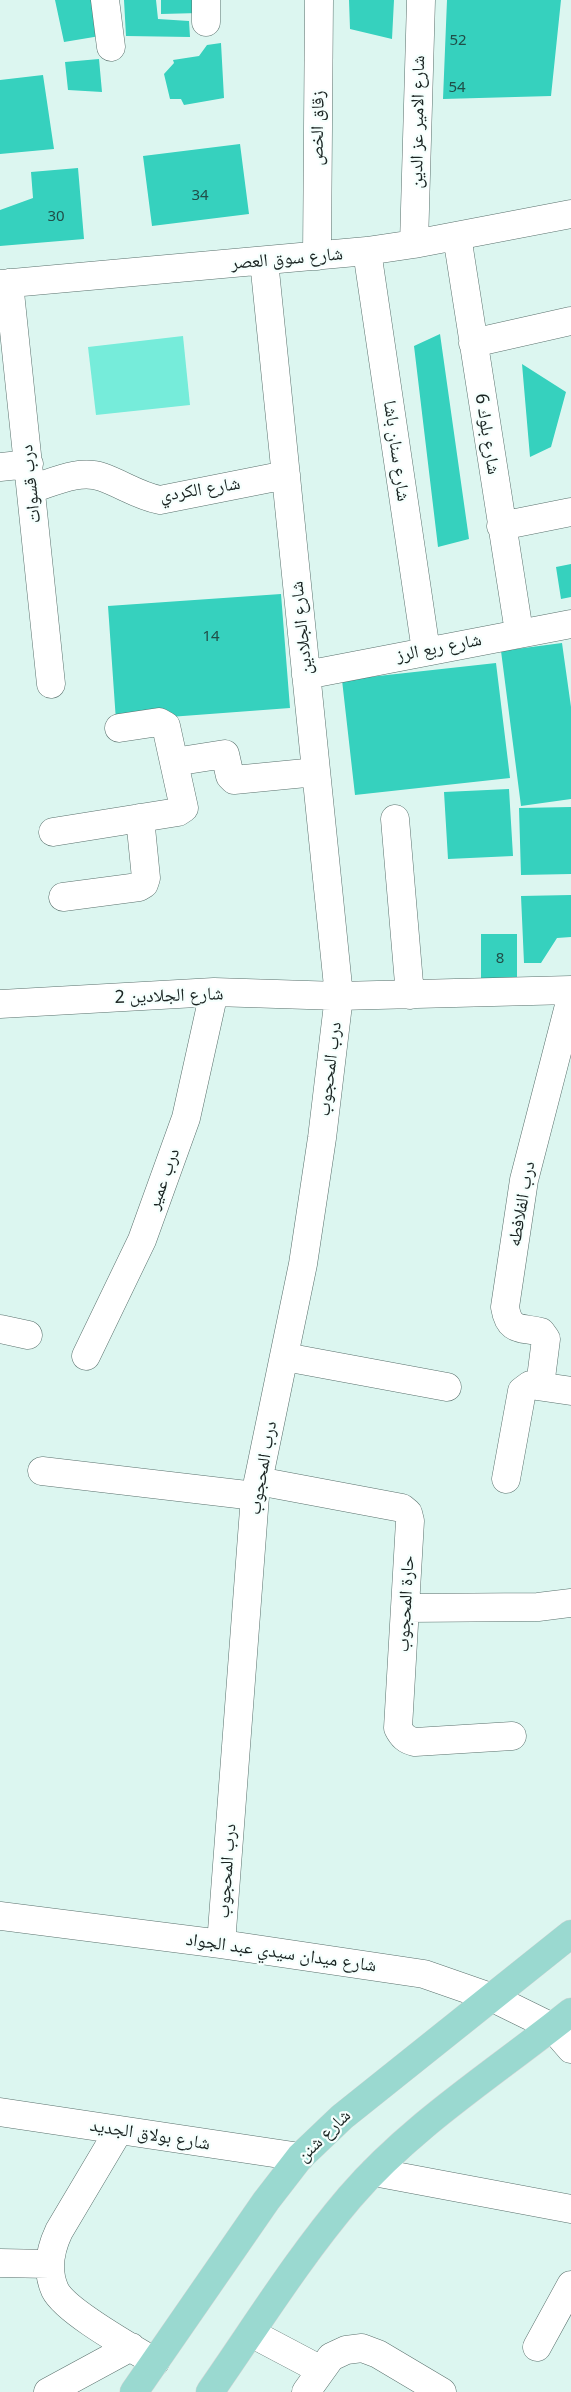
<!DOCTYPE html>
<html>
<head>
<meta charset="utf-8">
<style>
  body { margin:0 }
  canvas { display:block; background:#dcf6f0 }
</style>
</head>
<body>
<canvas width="571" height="2392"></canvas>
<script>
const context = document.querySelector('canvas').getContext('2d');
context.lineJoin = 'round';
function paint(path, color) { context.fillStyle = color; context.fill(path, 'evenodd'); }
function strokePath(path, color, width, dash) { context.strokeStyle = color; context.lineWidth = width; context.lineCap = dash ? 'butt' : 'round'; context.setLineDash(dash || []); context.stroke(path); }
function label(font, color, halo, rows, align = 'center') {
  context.font = font + ' "Noto Sans","Noto Naskh Arabic",sans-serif'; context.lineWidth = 4.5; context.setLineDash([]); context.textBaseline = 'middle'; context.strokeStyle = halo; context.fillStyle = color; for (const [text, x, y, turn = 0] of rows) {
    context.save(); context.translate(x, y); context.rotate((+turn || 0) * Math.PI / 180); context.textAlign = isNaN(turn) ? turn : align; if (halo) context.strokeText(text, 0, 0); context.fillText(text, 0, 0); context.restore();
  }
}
paint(new Path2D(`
  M183,336L190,405L96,415L88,347Z`), '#76ecda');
paint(new Path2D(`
  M55,0H95L100,36L64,42Z
  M124,0H156L158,19L189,21L190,37L126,36Z
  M161,0H199V13L161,14Z
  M349,0H394L392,39L350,29Z
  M447,0H561L551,96L443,99Z
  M221,43L224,98L184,105L181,99H170L164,74L174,63L173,60L199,56L207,45Z
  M99,59L102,92L68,90L65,62Z
  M43,75L54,149L0,154V80Z
  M240,144L249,214L152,226L143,156Z
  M78,168L84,239L0,246V210L33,198L31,172Z
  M440,334L469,539L438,547L414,346Z
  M522,364L566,392L551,447L530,457Z
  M571,564V597L561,599L556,567Z
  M281,594L290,708L116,721L108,606Z
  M562,643L571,707V799L521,806L501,651Z
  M496,663L510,778L355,795L342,680Z
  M509,789L513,856L448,859L444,792Z
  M571,807V874L521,875L519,808Z
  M571,895V937L557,938L541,963H524L521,896Z
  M481,934H517V979H481Z`), '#36d1be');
const minor = new Path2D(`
  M105,0L111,47
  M206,0V22
  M457,236L519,632
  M414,244L421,0
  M367,251L426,651
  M317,256L319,0
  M9,283L51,684
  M0,284L367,251L414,244L571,214
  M473,343L571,321
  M0,467L29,464
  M31,489C54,482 79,469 102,477C122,484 139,496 160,500L286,475
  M501,526L571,512
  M306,675L571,624
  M174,762L225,754L230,776L234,780L316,772
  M395,819L410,995
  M53,832L178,812L184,808L166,726L159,722L119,728
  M63,897L139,887L144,884L146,878L140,818
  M0,1004L214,992L339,996L571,990
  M0,1329L28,1335
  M86,1356L142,1240L186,1118L214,992
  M285,1357L447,1387
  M540,1386L546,1339L541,1332C522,1327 509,1333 505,1307L524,1180L571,998
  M42,1471L255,1496
  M506,1479L522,1391L530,1385L571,1391
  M258,1481L402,1508L408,1513L410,1521L398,1728C402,1736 406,1740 415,1742L512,1736
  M406,1608L538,1607L571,1603
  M0,1916L221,1944L424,1974L493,1998L552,2027L571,2049
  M221,1944L255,1496L303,1264L322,1138L339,996L264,261
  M0,2112L300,2157
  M119,2130L59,2231C50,2250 46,2270 55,2290C66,2312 132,2348 155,2362
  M374,2172L571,2209
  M0,2263L49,2264
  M251,2333L321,2370
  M537,2347L571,2285
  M48,2392L131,2347
  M306,2392L331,2357L346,2350L362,2348L378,2354L442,2392`);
const major = new Path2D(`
  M134,2392L266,2201L300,2157L342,2117L571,1934
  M210,2392C256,2326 298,2258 350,2197C413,2124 496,2072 571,2012`);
strokePath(minor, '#5a716d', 29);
strokePath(major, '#d6d7d7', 29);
strokePath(minor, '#fff', 28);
strokePath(major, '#9ad9d0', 28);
label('15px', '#204e48', null, [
  ["52",458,41],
  ["54",457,88],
  ["34",200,196],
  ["30",56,217],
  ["14",211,637],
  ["8",500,959]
]);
label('18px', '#192321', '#f5fffd', [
  ["شارع الامير عز الدين",418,122,-89],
  ["زقاق الخص",318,128,-89],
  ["شارع سوق العصر",287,259,-5],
  ["شارع بلوك 6",487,434,81],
  ["شارع سنان باشا",396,451,82],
  ["درب قسوات",31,484,-96],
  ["شارع الكردي",200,490,-9],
  ["شارع الجلادين",302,628,-96],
  ["شارع ربع الرز",439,648,-11],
  ["شارع الجلادين 2",169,996,-2],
  ["درب المحجوب",330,1069,-83],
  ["درب عمير",164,1179,-70],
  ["درب الفلافطه",522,1204,-80],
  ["درب المحجوب",263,1468,-80],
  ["حارة المحجوب",406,1604,-87],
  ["درب المحجوب",227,1871,-86],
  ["شارع ميدان سيدي عبد الجواد",281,1953,8],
  ["شارع بولاق الجديد",150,2135,9],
  ["شارع شنن",324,2136,-44]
]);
</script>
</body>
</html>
